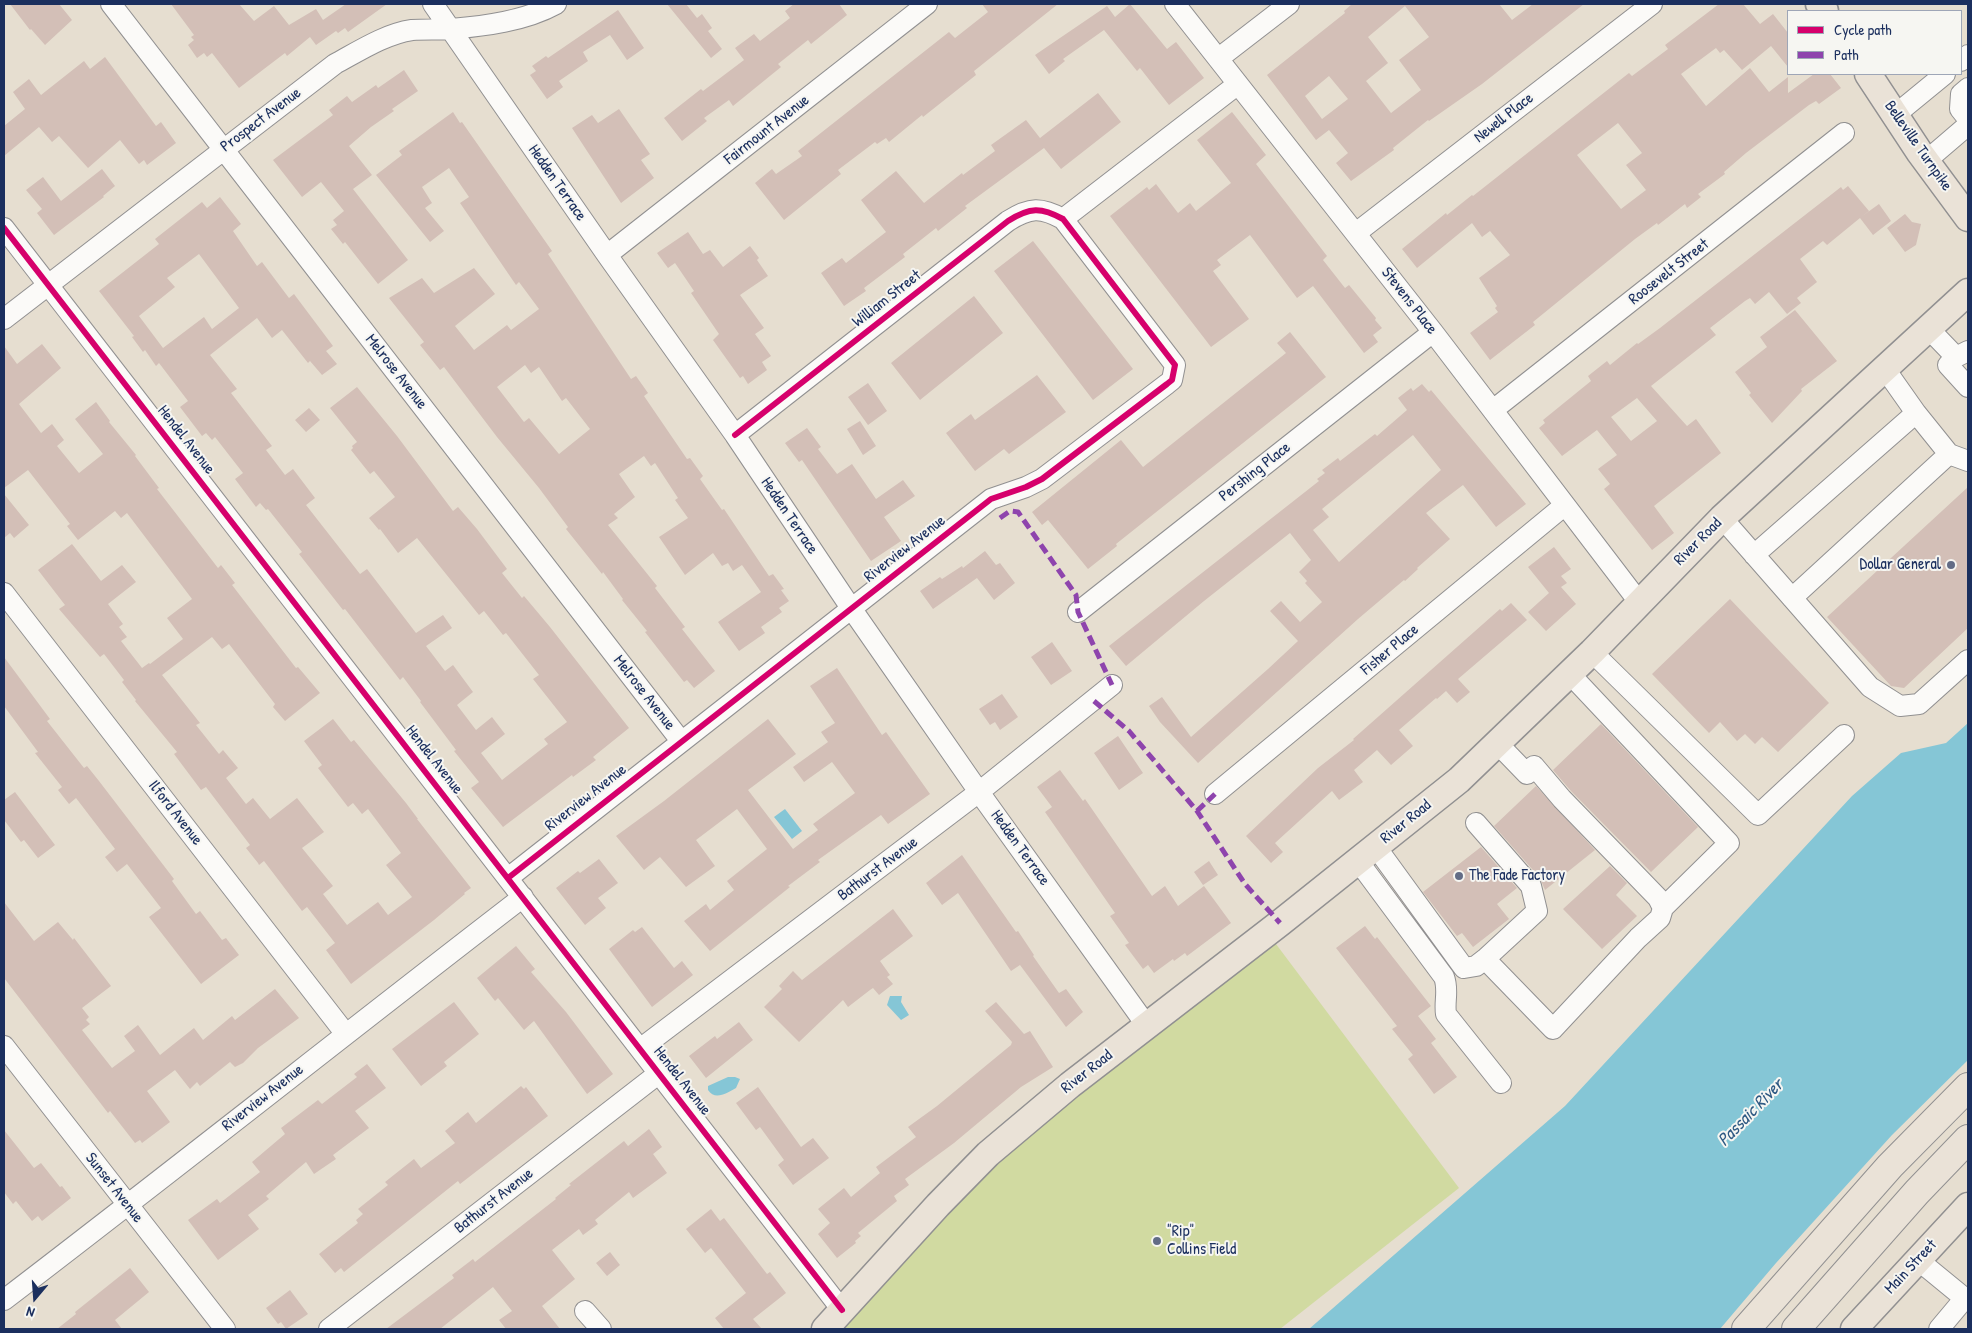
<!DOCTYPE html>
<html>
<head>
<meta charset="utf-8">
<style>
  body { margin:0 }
  #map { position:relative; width:1972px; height:1333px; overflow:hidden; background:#e6ded0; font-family:"Patrick Hand",sans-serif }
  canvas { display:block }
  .frame { position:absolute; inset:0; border:5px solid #1b2f5e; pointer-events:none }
  .legend { position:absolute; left:1787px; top:10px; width:175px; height:65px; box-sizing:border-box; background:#f6f6f2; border:1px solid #9ea6b7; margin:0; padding:6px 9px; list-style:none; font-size:15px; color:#1b2f5e }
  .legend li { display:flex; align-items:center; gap:10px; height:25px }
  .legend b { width:25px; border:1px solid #9ea6b7 }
  .north { position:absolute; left:10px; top:1273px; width:50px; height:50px; -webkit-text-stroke:4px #f6f6f2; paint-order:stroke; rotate:198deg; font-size:14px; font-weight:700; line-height:20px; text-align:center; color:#1b2f5e }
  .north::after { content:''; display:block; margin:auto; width:18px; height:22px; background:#1b2f5e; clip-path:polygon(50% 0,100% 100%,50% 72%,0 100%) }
</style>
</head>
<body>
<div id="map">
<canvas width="1972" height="1333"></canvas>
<div class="frame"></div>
<ul class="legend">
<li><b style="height:6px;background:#d6006c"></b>Cycle path</li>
<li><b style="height:6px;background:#8e44ad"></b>Path</li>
</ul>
<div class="north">N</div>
</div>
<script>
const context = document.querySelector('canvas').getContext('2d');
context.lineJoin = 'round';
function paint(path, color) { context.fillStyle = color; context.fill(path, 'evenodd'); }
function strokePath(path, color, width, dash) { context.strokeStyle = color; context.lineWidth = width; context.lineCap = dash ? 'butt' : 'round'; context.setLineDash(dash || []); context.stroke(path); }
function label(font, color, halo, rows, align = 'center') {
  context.font = font + ' "Patrick Hand",sans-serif'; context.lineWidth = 4; context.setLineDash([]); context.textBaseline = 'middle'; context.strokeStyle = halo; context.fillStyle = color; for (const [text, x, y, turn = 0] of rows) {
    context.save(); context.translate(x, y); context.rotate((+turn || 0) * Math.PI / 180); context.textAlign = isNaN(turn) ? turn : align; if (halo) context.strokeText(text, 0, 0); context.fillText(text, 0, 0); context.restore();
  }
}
paint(new Path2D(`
  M1267,932L1459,1188L1280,1329H825L938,1205Z`), '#d1daa1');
paint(new Path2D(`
  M1968,723V1060L1892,1135L1776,1263L1720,1329H1309L1565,1106L1852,796L1901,753L1946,743Z
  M785,809L802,831L792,839L774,817Z
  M890,996H902L901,1002L909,1015L901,1020L887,1005Z
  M728,1077H735L740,1079L736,1088C727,1093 715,1101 708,1090V1086Z`), '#85c6d6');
paint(new Path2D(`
  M10,4H59L72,20L45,45L31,29L30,30Z
  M171,4H239L254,21L274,6L289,25L316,9L323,20L346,4H387L348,32L345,28L338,33L336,31L316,45L310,37L287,56L285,53L239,88L212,53L207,57L204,53L197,58L188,45L194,40L191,37L194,35Z
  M667,4H686L697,18L702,14L712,28L708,31L722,49L711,58Z
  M794,4H839L847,15L811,44L808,40L778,64L781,67L733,106L729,100L704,118L707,121L682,141L664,118L701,89L703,91L744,60L735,48L754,34L760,41L790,18L785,11Z
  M982,4H1058L974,71L976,75L923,117L922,115L889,142L886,138L877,144L875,142L838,170L841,174L784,220L755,183L772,169L776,174L802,156L798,151L949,32L955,38L988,12Z
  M1130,4L1167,49L1176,42L1204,78L1169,105L1140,68L1137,71L1104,30L1063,59L1065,61L1049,74L1035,55L1107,6L1115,17Z
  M1352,4H1499L1512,20L1533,4H1584L1482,84L1429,121L1428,120L1393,148L1394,150L1351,181L1336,163L1348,153L1329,130L1316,140L1267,75L1345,13L1344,11ZM1405,6L1429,37L1399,60L1421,90L1391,113L1366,81L1388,63L1368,37ZM1329,76L1348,99L1322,119L1305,96Z
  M1719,4H1743L1760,24L1773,14L1788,33V67L1771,46L1742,70L1724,50L1720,53L1716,48L1681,74L1706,106L1750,68L1769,92L1788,77V93L1814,74H1830L1841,88L1819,104L1816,101L1809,105L1746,153L1724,172L1725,174L1698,194L1701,197L1687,208L1685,204L1658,225L1657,223L1635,239L1533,322L1535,325L1490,360L1470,333L1498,312L1495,308L1497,306L1479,278L1510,255L1490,231L1482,237L1472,223L1417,268L1402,249L1446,213L1447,215L1472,195L1473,196L1629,73L1632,76L1668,49L1665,45ZM1618,123L1642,153L1626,165L1646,190L1621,209L1577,155Z
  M618,10L644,48L627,60L610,35L583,52L588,61L559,81L563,87L547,99L530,75L536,71L532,66L546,56L548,58Z
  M105,57L156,126L161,122L176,143L147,165L144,160L139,164L120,140L88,168L59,136L52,142L39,127L4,156V126L25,109L13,92L29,79L41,95L84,61L90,69Z
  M404,70L418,91L392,109L394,111L371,127L349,146L372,175L353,189L408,260L378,284L345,242L343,244L331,229L337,225L333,220L344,211L321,182L302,197L273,160L333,115L329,110L347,96L352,102L376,85L378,88Z
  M1098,93L1121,122L1061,169L1044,148L965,206L967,208L938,231L936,228L903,254L905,257L864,288L866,291L844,306L821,273L842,258L846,263L886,232L861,200L896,171L924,203L962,173L963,175L995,151L991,145L1026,120L1040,138Z
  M619,109L650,154L641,160L654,178L621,203L572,128L592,115L598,123Z
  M453,112L460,123L462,122L552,251L548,254L631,379L636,376L648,393L644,396L687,459L690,458L703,476L700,479L722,510L724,509L769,576L773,574L784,589L781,590L789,601L779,608L782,612L761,627L765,633L739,651L718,622L761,592L742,565L733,571L728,563L722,566L713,553L685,575L659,537L688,518L675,500L678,498L655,463L651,466L644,456L619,474L635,497L614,514L618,518L608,525L657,586L655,588L685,627L682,629L715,671L694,688L687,680L684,682L673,668L645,632L647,631L622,600L623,599L603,572L602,574L566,529L568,527L539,488L497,437L444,367L440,370L420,345L424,342L389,298L422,278L434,293L474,268L495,294L455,326L474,350L507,325L511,330L539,309L519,282L516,285L460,203L469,197L449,168L422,187L432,203L425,208L444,231L430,242L376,175L402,155L399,151ZM525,365L531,373L539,367L562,401L566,398L590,429L559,454L529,418L524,422L497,387Z
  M1232,112L1266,155L1256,164L1327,256L1323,260L1345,288L1349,285L1376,318L1375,320L1382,328L1373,335L1378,342L1364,353L1313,286L1297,298L1250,235L1217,260L1221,265L1213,271L1249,319L1211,347L1110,216L1147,187L1149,190L1156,184L1178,213L1190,203L1196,211L1231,183L1197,140Z
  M102,169L115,186L103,196L104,197L54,235L37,213L42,209L26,190L43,177L61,201Z
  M1848,186L1869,211L1861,217L1879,204L1891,221L1873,235L1860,218L1827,245L1823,241L1800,259L1817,282L1797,298L1801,303L1787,314L1769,292L1755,304L1750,298L1745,301L1710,328L1716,335L1651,386L1687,426L1696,419L1721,453L1654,506L1674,533L1652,550L1604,489L1610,484L1598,469L1617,455L1597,430L1562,456L1539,428L1545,423L1543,420L1591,381L1588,376L1607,361L1610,365L1637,343L1638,344L1660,328L1841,187L1843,190ZM1637,398L1657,421L1631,441L1611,417Z
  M220,197L241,224L233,231L257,266L262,262L289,298L294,294L333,346L326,351L337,364L322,375L310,361L308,363L282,330L272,338L257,318L210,355L237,389L231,393L272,446L266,450L285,475L293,469L315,498L306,505L360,574L367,569L416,633L443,615L452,628L426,646L445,671L453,665L473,692L457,705L476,730L492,717L505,734L481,753L502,780L548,744L544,739L567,722L533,679L539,675L506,633L503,635L484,611L479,615L417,538L398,553L380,529L379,530L369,518L395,497L374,471L370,474L351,450L353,448L352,446L357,442L330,408L357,387L397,436L453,511L458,507L477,529L507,569L502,573L522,598L524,596L550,627L629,728L593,757L596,760L573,777L572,775L503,827L471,788L479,782L454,751L456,750L420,702L421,701L403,677L400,680L345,609L343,610L299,554L302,552L268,509L266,510L260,503L256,507L235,479L243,473L215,437L212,440L206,433L202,436L180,407L188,401L159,363L156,366L145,350L143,352L132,337L134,336L99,291L159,244L155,239L202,202L207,208ZM199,254L239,308L212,329L204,317L163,348L139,316L175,287L167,278Z
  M1905,214L1912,222L1921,224L1916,245L1905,252L1887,228Z
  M688,232L703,254L710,250L723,267L750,246L759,258L757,260L768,276L740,295L764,328L755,334L771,356L762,362L767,370L748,384L743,376L740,378L713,340L719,334L691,293L694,291L675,263L668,268L657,253Z
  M1033,241L1133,369L1093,400L994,271Z
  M974,296L1003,333L920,400L891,363Z
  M1795,310L1837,361L1801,389L1802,391L1772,423L1749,395L1751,393L1735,372L1767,347L1760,337Z
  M1290,332L1326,377L1116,544L1117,546L1088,569L1048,520L1042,525L1032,512L1121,440L1143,467L1286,353L1277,343Z
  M42,344L61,368L19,404L41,433L52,424L64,440L57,446L79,473L103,454L75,419L96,402L110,421L109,422L136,455L135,456L159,488L157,489L218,568L221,565L235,583L232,585L296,668L298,667L320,693L285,721L273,707L275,704L229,644L222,649L212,637L162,675L200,723L196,725L219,754L223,750L238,768L226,778L246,804L253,798L270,819L297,798L324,832L302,848L333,886L323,894L347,925L378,902L388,915L412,897L386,865L401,853L368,809L362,814L353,803L348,807L318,768L322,765L304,741L333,719L351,742L354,740L406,803L418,819H417L471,888L464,893L465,894L434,920L351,984L326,950L335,943L307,907L302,911L264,861L259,865L258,863L246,848L250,845L206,787L201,790L174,754L177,752L135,701L136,700L122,682L124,680L104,654L100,657L59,609L65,605L38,570L72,544L101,581L122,565L136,582L108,604L123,624L119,627L127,637L121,641L142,668L149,663L150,664L183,639L167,618L192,599L127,513L121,518L115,511L78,540L67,526L70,524L28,470L4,488V346L17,364Z
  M1037,375L1066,412L1009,454L1004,449L975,471L946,433L971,414L975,420Z
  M868,383L887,411L868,425L848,397Z
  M1422,384L1429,392L1431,390L1526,504L1496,527L1463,485L1426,513L1450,539L1417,568L1418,569L1405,581L1404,580L1358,619L1198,763L1160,722L1149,706L1162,697L1191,737L1268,669L1298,641L1270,611L1281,601L1300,622L1322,602L1305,583L1307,581L1299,572L1311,560L1290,533L1204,601L1126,666L1109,646L1319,481L1317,479L1325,473L1322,470L1338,458L1340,461L1375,434L1377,436L1407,410L1398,398L1411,388L1413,391ZM1413,435L1441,470L1339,562L1313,530L1329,517L1322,509Z
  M309,408L320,420L306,432L295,420Z
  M860,421L876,446L863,455L847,429Z
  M807,428L821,447L818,449L837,474L852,464L876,499L903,480L915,496L884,517L901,541L871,561L802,460L799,462L785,443Z
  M1968,487V628L1904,688L1891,686L1827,617Z
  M4,494L29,525L14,538L10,533L4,538Z
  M1554,547L1571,569L1561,576L1567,583L1561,587L1576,604L1546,631L1528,612L1549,593L1528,567Z
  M985,551L996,565L1000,563L1015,583L994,600L977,578L933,609L920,591L940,577L942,579L962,566L963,568Z
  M1730,599L1829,703L1778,752L1762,737L1755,744L1745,734L1737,741L1720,722L1709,733L1652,674Z
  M1511,603L1527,620L1458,679L1470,692L1457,703L1446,691L1437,699L1436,698L1399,730L1413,746L1391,765L1377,750L1354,770L1363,782L1339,800L1332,791L1275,843L1283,852L1271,863L1246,836L1318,768L1354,740L1353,739L1500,609L1502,611Z
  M1052,642L1072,671L1051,685L1031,657Z
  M4,657L50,719L47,721L84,768L87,766L99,781L174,879L172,881L196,914L200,911L222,940L226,938L239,955L201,984L149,917L161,908L127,864L117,872L105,857L115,849L76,798L69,804L58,790L62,787L35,753L38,752L4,706Z
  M837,668L882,735L886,732L930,794L888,824L881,815L818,860L820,862L788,886L790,887L710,951L684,921L706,904L710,910L734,890L727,881L767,849L737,809L696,840L715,866L686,887L660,857L644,870L616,836L664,801L768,719L796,754L748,790L793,849L818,830L813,824L855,793L832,762L804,782L793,767L828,742L821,732L835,723L810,686Z
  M1002,694L1018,717L1000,730L995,722L990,725L979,709Z
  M1601,724L1698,827L1651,872L1571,791L1553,770Z
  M1118,736L1143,773L1119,790L1094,753Z
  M1060,770L1083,801L1085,799L1152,896L1165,886L1178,906L1204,886L1231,923L1187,956L1185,953L1174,961L1173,959L1154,973L1148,965L1143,969L1125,945L1129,943L1110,916L1115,913L1045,812L1052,807L1037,787Z
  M1536,786L1595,850L1545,890L1540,878L1494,826Z
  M15,792L55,845L38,858L24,840L21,842L4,820V800Z
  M1481,847L1517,888L1497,904L1509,919L1473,947L1462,933L1457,936L1423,892Z
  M962,855L1016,932L1018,931L1034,955L1033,956L1059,993L1066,989L1083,1012L1066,1027L1020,965L1011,971L958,893L942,905L926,883Z
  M599,859L618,883L598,898L606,908L585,925L556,888L578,871L580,873Z
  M1603,859L1627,883L1616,895L1637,916L1602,949L1563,909L1610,866Z
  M1209,861L1218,875L1203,885L1194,872Z
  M4,902L34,941L58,922L73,940L74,938L111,986L82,1008L89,1017L86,1020L90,1024L82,1030L112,1068L135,1051L124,1036L138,1025L160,1055L194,1028L203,1040L232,1016L235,1020L275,989L299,1018L258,1048L243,1063L235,1067L230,1062L200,1086L197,1082L190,1089L175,1070L147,1091L170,1122L142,1143L140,1140L135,1143L110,1111L108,1113L4,978Z
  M893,909L913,936L880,961L890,975L887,977L893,984L879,995L873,988L870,990L848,1007L843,1000L799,1042L764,1007L782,989L779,986L793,971L802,980Z
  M1365,926L1375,939L1377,937L1431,1006L1418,1016L1436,1039L1431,1043L1457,1077L1434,1094L1408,1059L1413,1055L1392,1029L1397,1026L1336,948Z
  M642,927L674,968L682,961L693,975L652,1007L609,949L633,930L635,932Z
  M516,946L535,969L531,972L566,1012L613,1074L587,1094L534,1021L524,1030L498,998L495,1001L477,978Z
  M454,1002L479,1034L444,1062L447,1066L421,1086L392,1049Z
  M996,1002L1024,1034L1030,1031L1053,1067L1021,1087L954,1143L905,1179L909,1185L894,1196L897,1201L858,1233L861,1236L855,1241L856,1243L837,1258L818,1234L830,1223L818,1209L844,1188L851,1197L880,1173L876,1167L916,1137L908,1127L937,1106L1011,1045L1012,1042L985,1011Z
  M739,1022L753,1040L706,1078L689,1056L715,1036L717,1039Z
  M367,1064L386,1088L355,1111L369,1128L333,1155L336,1159L314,1174L306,1162L266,1196L269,1199L248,1215L259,1229L218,1260L188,1220L217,1199L220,1203L260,1172L252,1162L285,1134L281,1128L318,1100L322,1104L357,1077L354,1074Z
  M521,1086L524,1089L526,1087L548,1116L460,1184L458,1181L344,1272L341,1268L335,1273L319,1254L358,1223L356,1220L363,1214L358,1209L388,1185L385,1182L414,1159L421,1168L455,1143L445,1131L468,1112L476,1123Z
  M758,1087L801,1147L813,1138L829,1158L793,1185L778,1165L784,1160L760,1127L756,1130L736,1103Z
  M649,1129L662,1147L653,1154L667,1173L633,1198L629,1192L595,1220L598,1224L583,1235L579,1229L552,1250L575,1279L542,1306L560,1329H506L499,1320L512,1311L493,1287L440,1329H386L454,1278L452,1275L473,1259L475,1262L556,1199L555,1198L571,1185L569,1184L624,1141L628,1146Z
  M4,1130L34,1168L41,1163L60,1187L62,1186L71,1198L42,1221L38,1216L32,1221L16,1201L13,1204L4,1192Z
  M711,1209L720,1221L724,1218L767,1274L770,1272L786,1293L753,1319L762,1329H724L715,1318L746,1293L711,1248L705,1253L686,1229Z
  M610,1252L620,1265L607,1276L596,1263Z
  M130,1268L149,1292L115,1320L122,1329H57L76,1314L75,1312Z
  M290,1290L308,1314L286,1329L281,1322L278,1324L266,1308Z`), '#d3bfb7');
const minor = new Path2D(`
  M111,4L681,741
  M433,4L607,255L735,435L851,608L979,792L1147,1026
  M1175,4L1433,332L1639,602
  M1219,58L1289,4
  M1961,61L1968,55
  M1968,88L1961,94L1960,109L1968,119
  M1895,115L1945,74
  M1926,161L1968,125
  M1063,219L1238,84
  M4,228L842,1310
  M1356,233L1652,4
  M607,255L927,4
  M4,319L335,64C359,51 385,34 412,30C425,29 438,30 451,29C485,26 525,21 556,4
  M1929,329L1956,357
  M1968,351L1956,357L1948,365L1968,387
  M1885,369L1916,413L1949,454L1968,461
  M1493,410L1844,133
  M1722,518L1870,687L1900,706L1919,704L1968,660
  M1754,555L1916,413
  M4,593L345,1033
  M1792,598L1949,454
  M1078,612L1433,332
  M1592,652L1758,815L1844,735
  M1569,673L1729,843L1663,908
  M1497,743L1527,774
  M1215,794L1565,505
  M1476,823L1531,886L1537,911L1485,959
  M1376,847L1464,968L1476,966L1485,959L1553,1029L1638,938L1660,918L1663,908L1658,898L1562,799L1534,766
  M1358,861L1444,977C1449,990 1444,1001 1446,1014L1501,1083
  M508,878L991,499L1026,487L1042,479L1167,384L1172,380L1175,365L1063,219C1041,207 1030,207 1008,221L735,435
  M4,1046L225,1329
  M640,1049L979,792L1112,685
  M1918,1260L1968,1301
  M4,1300C178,1167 349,1031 523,897
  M585,1311L601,1329
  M329,1329L658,1074
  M1939,1329L1965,1298`);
const major = new Path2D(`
  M1819,4L1825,11
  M1868,74L1920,153L1968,218
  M825,1329L938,1205L988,1154L1070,1085L1280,923L1459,780L1592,652L1722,518L1968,292
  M1854,1329L1968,1206`);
const highway = new Path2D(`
  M1746,1329L1890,1166L1968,1087
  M1796,1329L1917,1192L1968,1139`);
strokePath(minor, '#919091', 22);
strokePath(major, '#919091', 29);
strokePath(highway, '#919091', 30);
strokePath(minor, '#fbfaf8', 20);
strokePath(major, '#eae2d7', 26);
strokePath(highway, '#eae2d7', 28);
strokePath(new Path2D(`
  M1000,518L1010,511L1018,512L1076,595L1078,612L1112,685
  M1094,701L1129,731L1197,811L1245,884L1280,923
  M1197,811L1215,794`), '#8e44ad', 5, [10, 5]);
strokePath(new Path2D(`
  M4,228L842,1310
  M508,878L991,499L1026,487L1042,479L1167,384L1172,380L1175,365L1063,219C1041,207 1030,207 1008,221L735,435`), '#d6006c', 6);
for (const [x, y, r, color] of [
  [1951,565,5,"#626c86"],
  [1459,876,5,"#626c86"],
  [1157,1241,5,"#626c86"]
]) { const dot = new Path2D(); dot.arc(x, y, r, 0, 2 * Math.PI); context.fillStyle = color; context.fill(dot); strokePath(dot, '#f6f6f2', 2); }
label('16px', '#1b2f5e', '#f6f6f2', [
  ["Newell Place",1504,118,-38],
  ["Prospect Avenue",261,120,-37],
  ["Fairmount Avenue",767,130,-38],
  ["Belleville Turnpike",1918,146,55],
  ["Hedden Terrace",557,183,55],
  ["Roosevelt Street",1669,272,-38],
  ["William Street",887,299,-38],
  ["Stevens Place",1409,301,52],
  ["Melrose Avenue",396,372,52],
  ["Hendel Avenue",186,440,52],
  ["Pershing Place",1255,472,-38],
  ["Hedden Terrace",789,516,56],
  ["River Road",1698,542,-45],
  ["Riverview Avenue",905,549,-38],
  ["Fisher Place",1390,650,-40],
  ["Melrose Avenue",644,693,52],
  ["Hendel Avenue",434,760,52],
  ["Riverview Avenue",586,798,-38],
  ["Ilford Avenue",175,813,52],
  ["River Road",1406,822,-39],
  ["Hedden Terrace",1020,848,54],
  ["Bathurst Avenue",878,869,-37],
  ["River Road",1087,1072,-38],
  ["Hendel Avenue",682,1081,52],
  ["Riverview Avenue",263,1098,-38],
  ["Sunset Avenue",114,1188,52],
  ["Bathurst Avenue",494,1201,-38],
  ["Main Street",1911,1267,-47]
]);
label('16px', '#1b2f5e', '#f6f6f2', [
  ["Dollar General",1941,565,"right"],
  ["The Fade Factory",1469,876],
  ["\"Rip\"",1167,1232],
  ["Collins Field",1167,1250]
], 'left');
label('italic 18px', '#2e5983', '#f6f6f2', [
  ["Passaic River",1751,1113,-46]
]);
</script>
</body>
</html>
